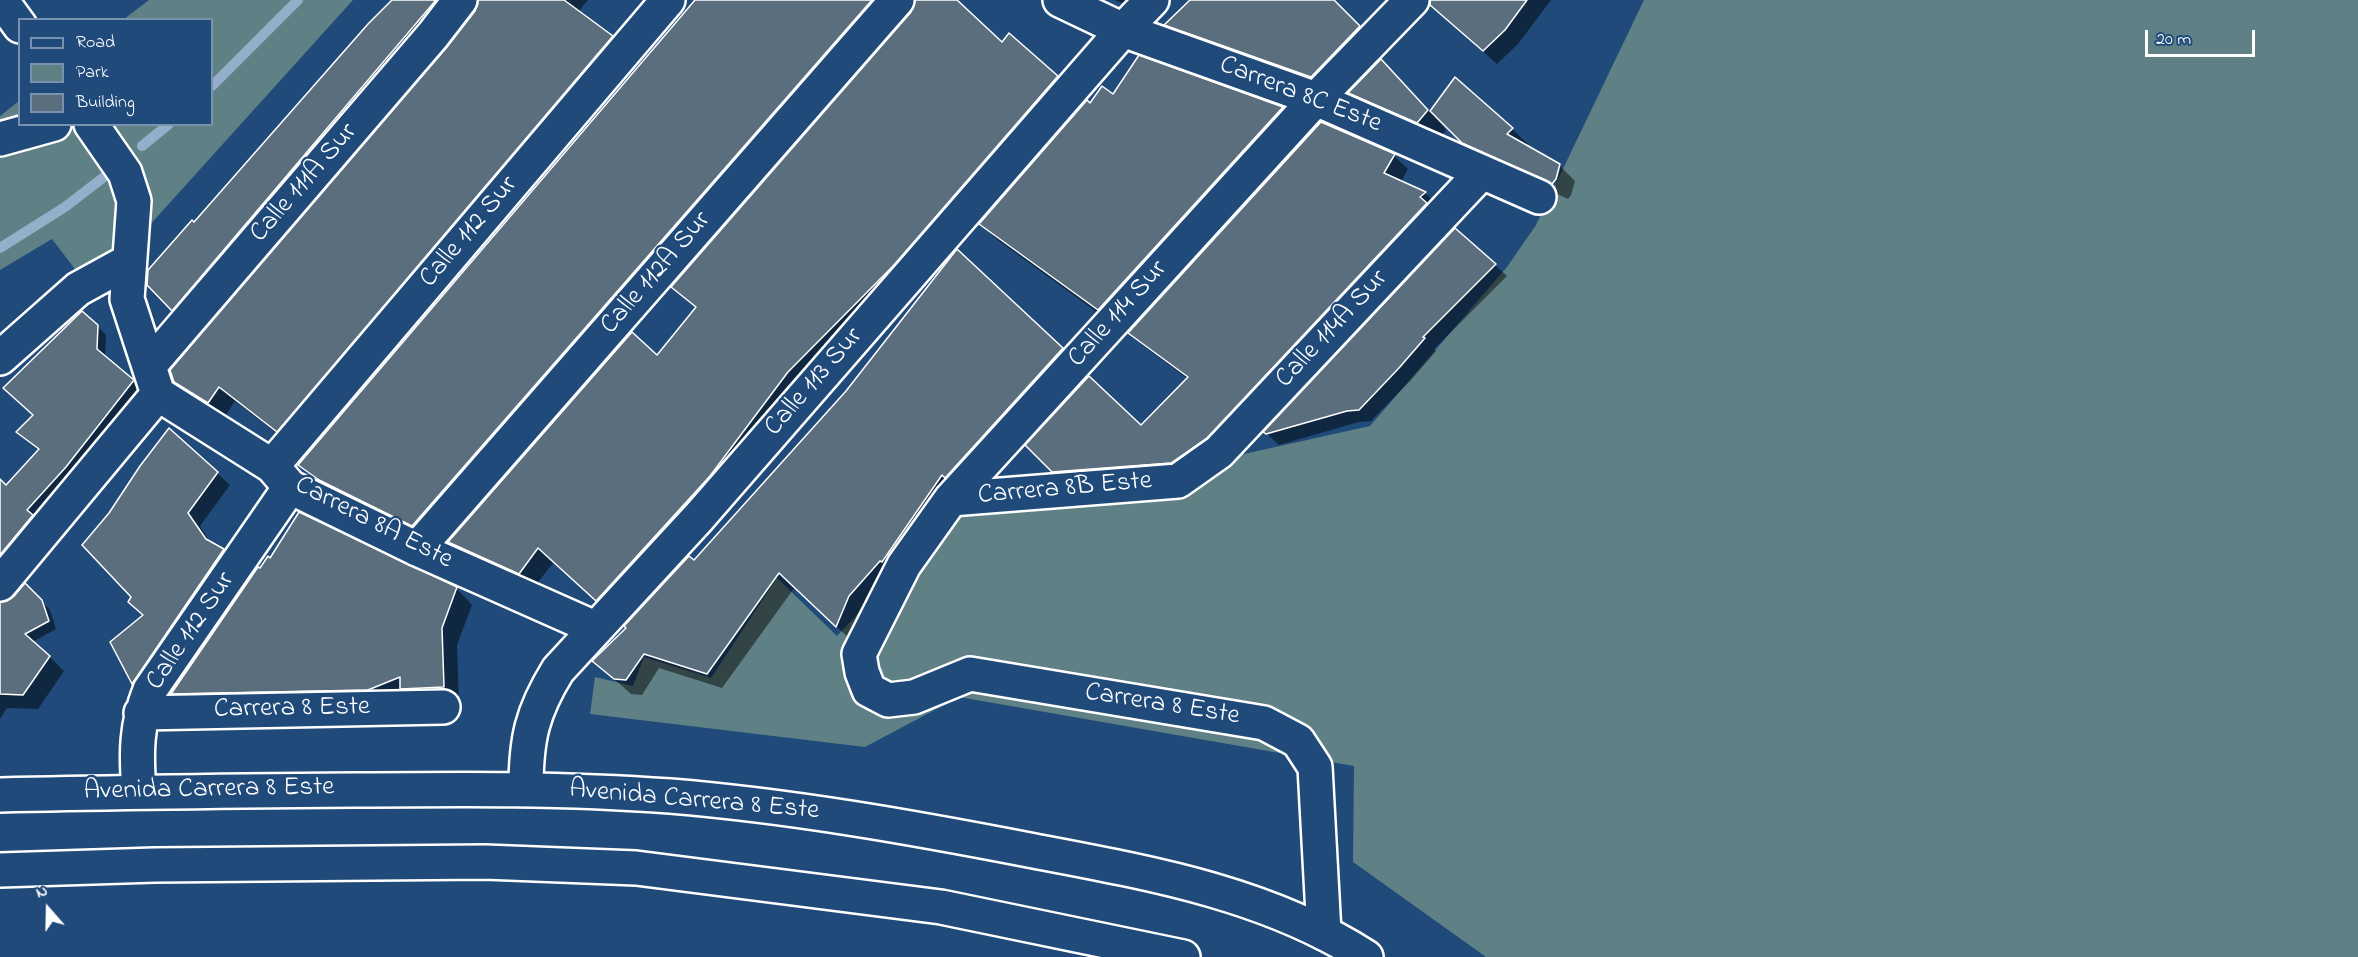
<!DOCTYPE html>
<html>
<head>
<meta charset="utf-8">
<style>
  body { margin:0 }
  #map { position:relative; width:2358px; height:957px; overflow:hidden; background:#1f4a7a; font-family:"Indie Flower",sans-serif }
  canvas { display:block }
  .legend { position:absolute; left:18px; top:18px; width:195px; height:108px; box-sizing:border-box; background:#1f4a7a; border:2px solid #7992af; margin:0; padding:8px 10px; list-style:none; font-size:18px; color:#fff }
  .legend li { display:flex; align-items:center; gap:12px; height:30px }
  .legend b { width:30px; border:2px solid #7992af }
  .north { position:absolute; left:18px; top:879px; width:60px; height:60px; -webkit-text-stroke:4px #1f4a7a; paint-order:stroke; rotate:340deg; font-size:16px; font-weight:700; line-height:24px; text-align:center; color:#fff }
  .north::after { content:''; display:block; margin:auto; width:21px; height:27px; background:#fff; clip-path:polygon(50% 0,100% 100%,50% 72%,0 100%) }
  .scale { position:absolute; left:2145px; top:30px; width:110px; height:27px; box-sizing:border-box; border:3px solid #fff; border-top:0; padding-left:8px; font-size:18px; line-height:21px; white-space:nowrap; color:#fff; -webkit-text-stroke:4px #1f4a7a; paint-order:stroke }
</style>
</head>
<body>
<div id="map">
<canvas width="2358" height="957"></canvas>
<ul class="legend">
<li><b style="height:8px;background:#1f4a7a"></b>Road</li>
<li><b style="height:16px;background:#5f8084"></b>Park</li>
<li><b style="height:16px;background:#5b6e7d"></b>Building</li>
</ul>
<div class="north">N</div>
<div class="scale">20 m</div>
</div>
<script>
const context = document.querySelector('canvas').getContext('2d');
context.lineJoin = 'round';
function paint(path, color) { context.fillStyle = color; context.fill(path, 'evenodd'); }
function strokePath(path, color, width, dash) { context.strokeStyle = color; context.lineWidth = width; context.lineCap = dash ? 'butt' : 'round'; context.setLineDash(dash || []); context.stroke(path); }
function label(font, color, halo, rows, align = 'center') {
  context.font = font + ' "Indie Flower",sans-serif'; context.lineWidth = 4.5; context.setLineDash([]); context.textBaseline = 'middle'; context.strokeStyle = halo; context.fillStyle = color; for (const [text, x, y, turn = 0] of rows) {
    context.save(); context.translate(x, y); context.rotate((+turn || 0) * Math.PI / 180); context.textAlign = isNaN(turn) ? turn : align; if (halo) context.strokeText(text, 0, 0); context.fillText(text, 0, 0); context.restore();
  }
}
paint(new Path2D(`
  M149,0H353L91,290L52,239L0,270V116L19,101L20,124H212V20L124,19Z
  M1644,0H2358V957H1486L1353,862L1354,766L959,697L865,747L590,714L595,677L633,686L644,657L711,678L777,578L837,636L952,514L1095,487L1370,426L1507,267L1536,225Z`), '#5f8084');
paint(new Path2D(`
  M393,0H465L188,325L173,310L194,224Z
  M480,0H588L578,12L612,37L627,53L293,446L235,401L224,418L191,397L175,381L448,48L476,12Z
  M697,0H901L427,540L336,495L314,479L300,465Z
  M916,0H955L1002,44L1010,35L1072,91L612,614L554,562L534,587L464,556L450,542L657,357L697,308L673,287L912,13Z
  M1115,0H1131L1126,5Z
  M1192,0H1332L1373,41L1325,90L1179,38L1166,25Z
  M1432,0H1551L1518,44L1497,64L1447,19Z
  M1139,57L1282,108L1296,122L1112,323L995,238L981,224L1090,105L1114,97Z
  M1400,80L1431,113L1455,80L1512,129L1528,144L1525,146L1559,165L1575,181L1571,195L1568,199L1480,158L1438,116L1436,118L1446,130L1437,141L1369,112L1350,93ZM1557,169H1560L1555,187L1553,186Z
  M1321,123L1394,156L1408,169L1401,182L1425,193L1439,206L1186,476L1067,486L1027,445L1141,427L1188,379L1144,346L1130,333Z
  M957,251L1077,364L852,641L795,587L722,688L659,668L642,695L631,694L594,661L694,562L848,392Z
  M1495,265L1507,276L1434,349L1436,351L1411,380L1371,421L1359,422L1279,445L1265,432Z
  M97,326L106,335L105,358L141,389L0,573V500L40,450L19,432L34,416Z
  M217,473L230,485L200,526L211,544L223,550L236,563L145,695L133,683L112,643L144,616L130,602L133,596L84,544Z
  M270,560L456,588L472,605L457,645L459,703L188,709L173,693L261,570Z
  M25,585L50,610L56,629L27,645L0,618V603H8Z
  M0,635L50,657L64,671L38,709L7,708L0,719Z`), '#0007');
strokePath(new Path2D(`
  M212,86L298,0
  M142,146L169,124
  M0,248L65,207L104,177`), '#93afca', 10);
const building = new Path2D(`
  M392,0H436L172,311L147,285L148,270L192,220L194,222L368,24Z
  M478,0H564L613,36L277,432L219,387L208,403L174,382L170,370L447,47L475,11Z
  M695,0H872L412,526L319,480L298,465Z
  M915,0H957L1002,42L1009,33L1058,76L894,265L788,372L710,476L596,601L538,548L519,574L448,542L632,332L657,355L696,307L671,287L911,12Z
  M1190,0H1334L1360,26L1311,77L1164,25Z
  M1430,0H1527L1505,30L1483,51L1430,5Z
  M1139,55L1283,107L1098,310L979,224L1087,100L1090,103L1102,86L1113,94Z
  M1381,59L1428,110L1417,123L1348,93Z
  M1455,77L1513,128L1507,134L1560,164L1556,179L1552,184L1462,143L1430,111Z
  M1321,122L1395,154L1384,173L1426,192L1420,197L1427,203L1207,438L1171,463L1052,472L1025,445L1089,376L1141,425L1188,377L1128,333Z
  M1455,228L1496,264L1423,337L1425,338L1399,368L1359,410L1347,411L1266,434L1263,432Z
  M957,249L1063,348L945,478L942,475L882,562L880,561L849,596L836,627L779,573L707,674L644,654L626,680L614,679L592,661L626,628L624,626L689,556L694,560L846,391Z
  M82,311L98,325L97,349L134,380L66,467L27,510L33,515L0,555V479L6,485L39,449L16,432L33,415L3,388Z
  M169,428L218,472L188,513L206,539L224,549L132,684L110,642L143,615L128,602L131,597L82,545L109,513L140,466Z
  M299,512L457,587L442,628L444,687L400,689V677L368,690L171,694L258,567L260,568L268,556L270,558Z
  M25,583L42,600L49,621L25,634L50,656L23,695L0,694V602L7,601L14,596Z`);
paint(building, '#5b6e7d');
strokePath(building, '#fff', 1.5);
const street = new Path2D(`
  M1,0L20,26
  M1060,0L1123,30L1316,99L1539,197
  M91,124L125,173L134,201L127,299L158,394L272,466L290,487L417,549L595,628
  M0,139L54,124
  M0,358L78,289L129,261
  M149,366L433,35L460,0
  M272,466L668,0
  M951,499L1178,481L1219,452L1482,172
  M417,549L897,0
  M0,584L158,394
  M141,713L443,707
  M526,788C526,739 532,712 558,670L699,517L1123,30L1152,0
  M139,791C136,754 136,725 150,690L290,487
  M1324,933L1315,767L1298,741L1264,723L970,674L914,697L888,700L869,690L862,672L859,654L904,565L951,499L1316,99L1412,0`);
const highway = new Path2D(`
  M0,795C119,792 237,791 356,790C461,789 565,788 670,796C791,806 910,827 1029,850C1144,872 1265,892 1366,957
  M0,870L155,865L485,862L636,868L941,907L1183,957`);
strokePath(street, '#fff', 38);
strokePath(highway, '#fff', 38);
strokePath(street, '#1f4a7a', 33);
strokePath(highway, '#1f4a7a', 33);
label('27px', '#fff', '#1f4a7a', [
  ["Carrera 8C Este",1300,96,21],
  ["Calle 111A Sur",305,184,-49],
  ["Calle 112 Sur",470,233,-50],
  ["Calle 112A Sur",657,274,-49],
  ["Calle 114 Sur",1119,315,-48],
  ["Calle 114A Sur",1333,330,-47],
  ["Calle 113 Sur",815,383,-49],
  ["Carrera 8B Este",1065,490,-5],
  ["Carrera 8A Este",373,524,27],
  ["Calle 112 Sur",192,632,-56],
  ["Carrera 8 Este",1162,706,9],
  ["Carrera 8 Este",292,710,-1],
  ["Avenida Carrera 8 Este",209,791,-1],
  ["Avenida Carrera 8 Este",694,802,5]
]);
</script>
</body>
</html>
